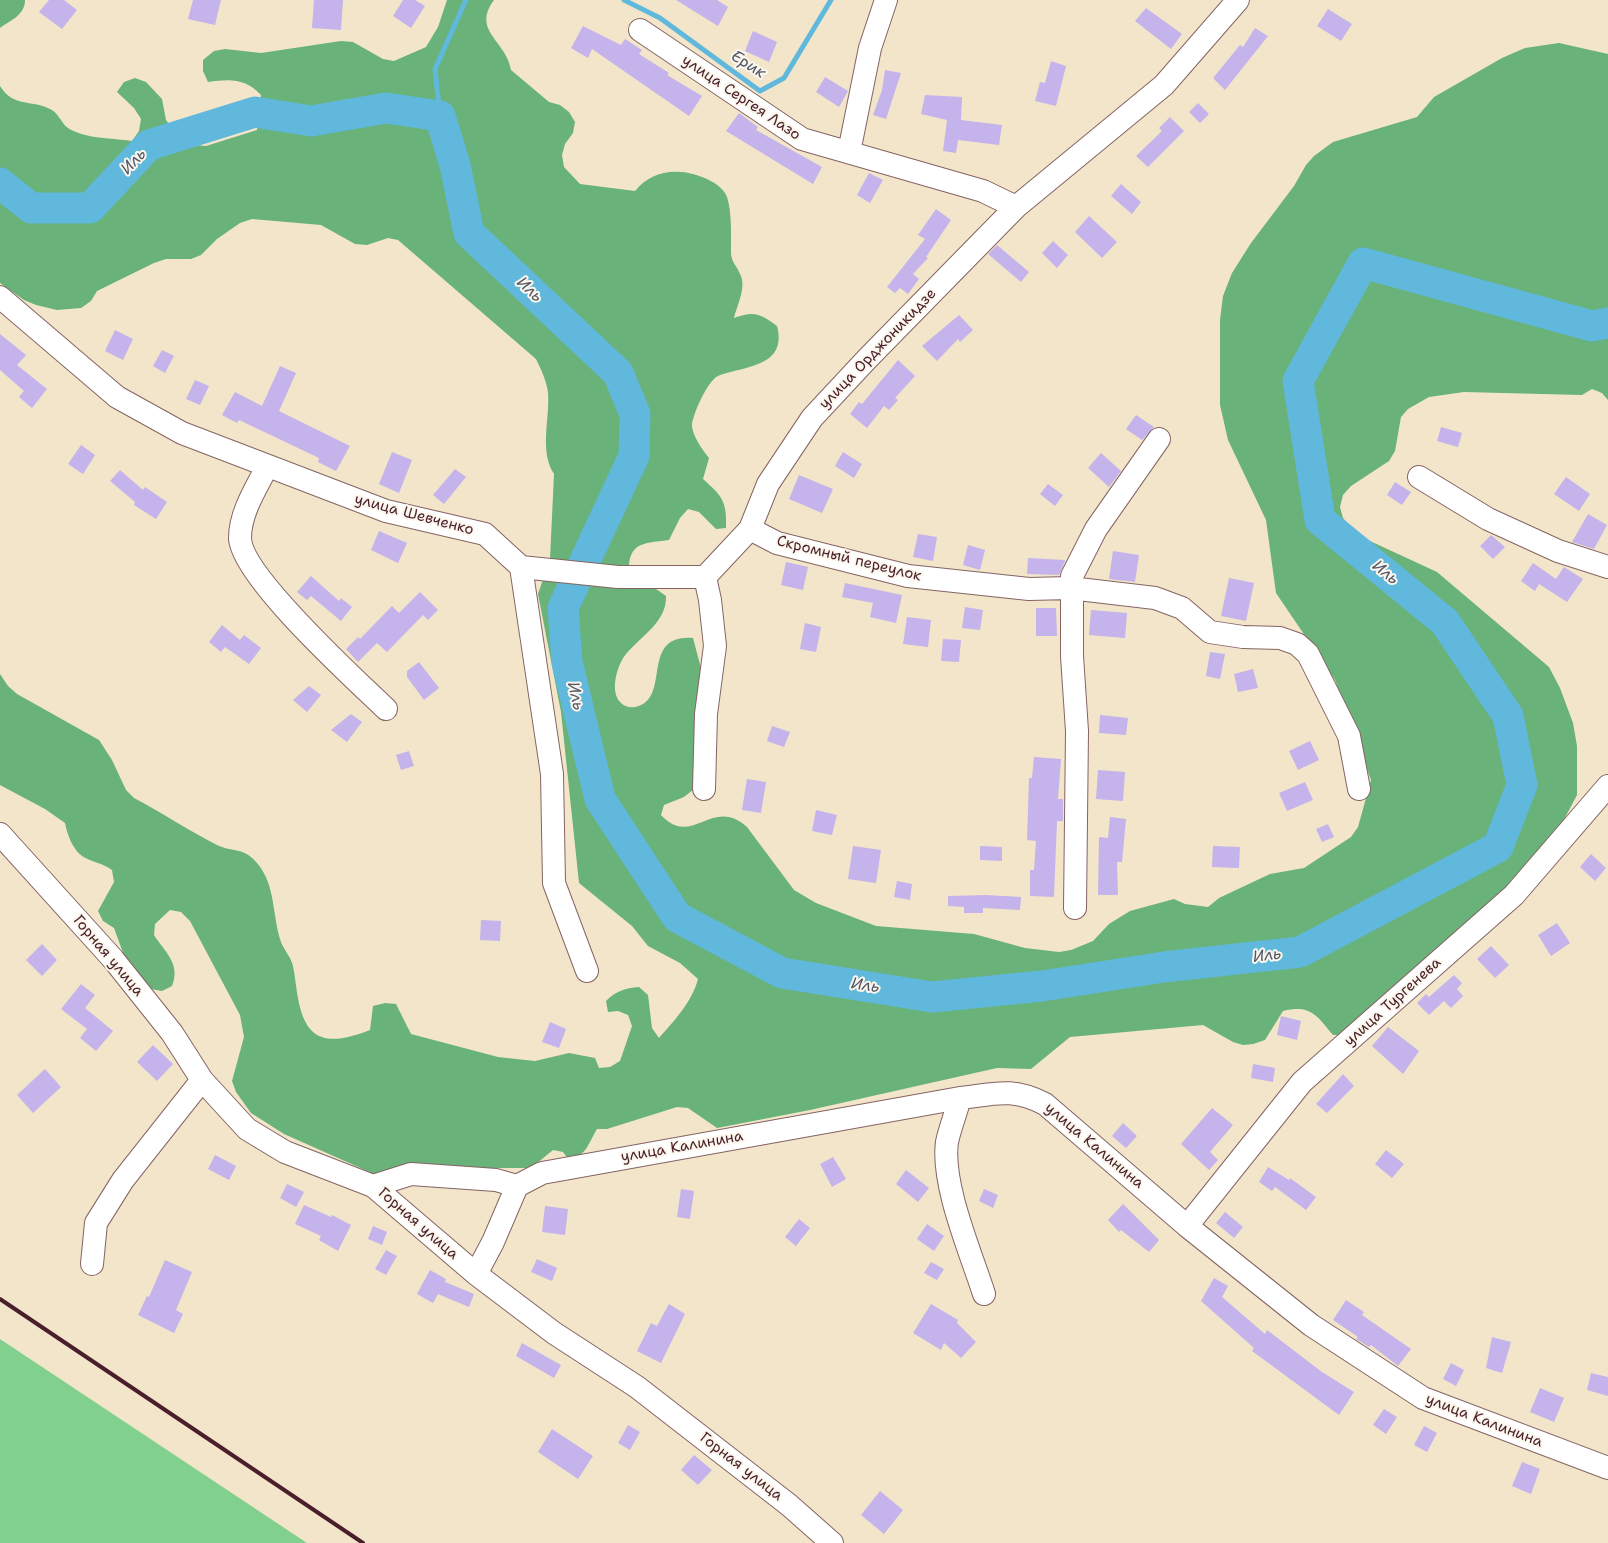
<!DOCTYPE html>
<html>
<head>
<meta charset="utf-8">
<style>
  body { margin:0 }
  canvas { display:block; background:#f2e5ca }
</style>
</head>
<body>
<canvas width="1608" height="1543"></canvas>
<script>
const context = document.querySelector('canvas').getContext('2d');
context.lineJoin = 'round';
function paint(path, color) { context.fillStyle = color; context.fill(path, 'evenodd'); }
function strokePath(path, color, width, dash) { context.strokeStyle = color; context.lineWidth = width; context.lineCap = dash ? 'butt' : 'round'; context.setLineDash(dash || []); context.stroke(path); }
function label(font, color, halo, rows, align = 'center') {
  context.font = font + ' "Shantell Sans",sans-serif'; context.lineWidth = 4; context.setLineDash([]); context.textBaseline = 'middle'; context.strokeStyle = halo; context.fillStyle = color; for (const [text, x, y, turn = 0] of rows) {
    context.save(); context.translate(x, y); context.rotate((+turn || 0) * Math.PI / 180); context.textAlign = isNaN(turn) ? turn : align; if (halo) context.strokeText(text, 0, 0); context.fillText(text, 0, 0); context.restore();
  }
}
paint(new Path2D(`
  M0,1339L307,1543H0Z`), '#82d08e');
paint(new Path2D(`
  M0,0H25C25,15 11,20 0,28Z
  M447,0H494C471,31 507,41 511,70L549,102L560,105L569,112L575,122L573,133L565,144L562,155L564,167L580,184L635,191C646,177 663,170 682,172C695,173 722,182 727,197C732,212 731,237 731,254C732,263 737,266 740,274C747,287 737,305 734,318C755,311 759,313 777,326C788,368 742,366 718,376C708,380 691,417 692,427C694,438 702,449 709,458L703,479C722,496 727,501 726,528L716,529L699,512L688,509L680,518L669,540C648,543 629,541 629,568L645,584L656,589L666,596C667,622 641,636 626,654C617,665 609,692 621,703C625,707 631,708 635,707C673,700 638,634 693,638L702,672L694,789L684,797L664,805L661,815C692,849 712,795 747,827L794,890L816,903L876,926L974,934L1025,948L1059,952L1071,950L1093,941L1109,924L1130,911L1174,899L1185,904L1208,907L1219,898L1270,874L1304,868L1351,837L1358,827L1371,780L1335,680L1276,593L1266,520L1228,440L1220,405V320L1223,296L1232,273L1251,243L1294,186L1306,165L1314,156L1333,142L1417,117L1434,97L1502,58L1525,48L1559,43L1608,54V400L1602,393L1592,389L1582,395L1464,392L1429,397L1408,409L1401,417L1395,451L1389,461L1351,486L1343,495L1340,507L1343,518L1357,535L1437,572L1549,667L1560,688L1573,723L1577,746V795L1550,846L1473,920L1344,1035H1333C1317,1016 1311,1004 1283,1011L1265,1040L1253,1044L1243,1045L1233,1042L1203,1025L1070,1037L1031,1069L997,1068L810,1110L717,1128L688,1108L677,1107L607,1129H597C588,1144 587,1155 569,1160L563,1152L553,1150L536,1164L526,1168H411L374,1174L284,1134L251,1113L236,1092L232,1081L244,1037L240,1015L190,921L181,912L170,910L155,924L154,935C165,952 181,964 172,986L162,991L151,989L126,961L114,928L103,921L98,911L114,882L112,870C103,863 91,862 82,856C73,850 67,834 65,823L45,809L0,785V674L8,686L17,694L99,740L112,760L126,790L134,798C163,813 189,831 217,845C233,853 243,846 257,863C276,885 272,916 281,942C284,950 291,957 293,966C297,985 297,1016 312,1031C327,1046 354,1036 370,1030L373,1006L385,1003L396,1004L411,1034L498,1057L535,1061L569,1053L595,1058L599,1068L610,1067L620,1061L632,1026L628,1015L618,1011L608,1012L606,1001C616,991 625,988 639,987L648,995L652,1028L659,1038C674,1021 692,1002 698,979L680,963L648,946L632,926L579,883L561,712L538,594L550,559L554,474C539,451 550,419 548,393C547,382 541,369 536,359L398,240L388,238L367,245L355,244L321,225L252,219L240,223L217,239L201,255L191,259H166L154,263L97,291L91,301L81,308L57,310L36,305L24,300L0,283V86C14,108 30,99 50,109C59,113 61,123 68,128C85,139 113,138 132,141L139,131L141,119L134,108L117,92L124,82L135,78L146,82L162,99L166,120L184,144L206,146L257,130L261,95C245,78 230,79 208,82L203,71V60L214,51L225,49L261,53L341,41L353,42L383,59L394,61L426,47L438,27Z`), '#69b279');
strokePath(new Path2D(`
  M624,0L660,18L760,91L784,78L831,0
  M440,116L435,69L466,0`), '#61b8dd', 5);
strokePath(new Path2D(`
  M0,183L31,208H90L149,145L255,112L311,121L386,108L440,116L455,165L469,233L618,373L635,414L634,456L563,608L567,662L600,799L677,917L782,973L932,997L1042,986L1164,967L1300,952L1498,847L1522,785L1508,716L1445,622L1320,520L1298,381L1363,263L1592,326L1608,323`), '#61b8dd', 31);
paint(new Path2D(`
  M49,0H64L77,10L62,29L39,12Z
  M193,0H221L215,25L188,19Z
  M314,0H343L341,30L312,28Z
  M403,0H415L425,6L411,28L393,16Z
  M676,0H717L728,7L718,26Z
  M1146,8L1182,34L1171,49L1135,21Z
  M1328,9L1352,24L1341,41L1317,26Z
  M583,26L621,45L625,39L642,50L639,54L669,73L667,75L702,96L689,116L592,49L588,58L571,48Z
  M1255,28L1268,36L1225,90L1213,78L1240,45L1243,47Z
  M753,31L777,42L769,62L745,51Z
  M1051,61L1066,66L1056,106L1035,101L1040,82L1045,83Z
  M885,70L901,73L886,119L873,115L882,90Z
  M825,77L848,91L839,107L816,92Z
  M925,95L962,97L961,120L1002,125L999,145L958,140L956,153L943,151L947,120L921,114Z
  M1198,103L1209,114L1200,123L1189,112Z
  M739,113L758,127L756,130L822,167L813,184L726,131Z
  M1170,117L1184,131L1148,167L1136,156L1162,131L1159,128Z
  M869,173L883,180L870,203L857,195Z
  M1121,184L1141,202L1132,214L1111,196Z
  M936,209L951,220L926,257L928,258L913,274L919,279L908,294L900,288L895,293L887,287L925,239L918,235Z
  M1089,216L1117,242L1102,258L1075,232Z
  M1053,241L1068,255L1057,268L1042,253Z
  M997,245L1029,272L1021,282L988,254Z
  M959,315L973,330L960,342L958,339L937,361L922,346Z
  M115,330L133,339L123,360L105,351Z
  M0,334L26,355L17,365L47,389L32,408L19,397L24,391L0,370Z
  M162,350L174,356L165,373L153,366Z
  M898,360L915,376L895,398L898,400L889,410L884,406L867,428L850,414L859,402L862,404Z
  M280,366L296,373L279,411L350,446L336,471L318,462L319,458L239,420L237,423L222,415L235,392L262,406Z
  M195,380L209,386L200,405L186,399Z
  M1136,415L1154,427L1142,440L1126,429Z
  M1441,427L1462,433L1458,447L1437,441Z
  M81,445L95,455L83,474L68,464Z
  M392,452L412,460L399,493L379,484Z
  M843,452L862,464L854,478L835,466Z
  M1101,453L1121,471L1109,487L1088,468Z
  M455,469L466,477L444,504L433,495Z
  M120,470L143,490L145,487L167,502L156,519L134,505L135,502L110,481Z
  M799,475L833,489L822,513L789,499Z
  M1566,477L1590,494L1579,511L1554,494Z
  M1395,482L1411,492L1402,505L1387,495Z
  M1048,484L1063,495L1055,506L1040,494Z
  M1588,514L1607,525L1594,549L1572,542Z
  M379,531L407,543L398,563L371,550Z
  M918,534L937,537L933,561L913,557Z
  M1491,535L1505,547L1493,559L1480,546Z
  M968,545L985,550L980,570L963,565Z
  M1113,551L1139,555L1135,582L1109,579Z
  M1028,558L1065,560V561L1059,575L1027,574Z
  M786,562L808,567L803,590L781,585Z
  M1533,563L1556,579L1564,567L1583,579L1567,602L1539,584L1535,591L1521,581Z
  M311,576L339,601L341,598L352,607L341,621L311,596L307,600L297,592Z
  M1229,578L1254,583L1246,621L1221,616Z
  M845,583L902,595L896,623L870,617L873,603L842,597Z
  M420,592L438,610L428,620L423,615L387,652L377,643L358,662L346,649L358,637L360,639L392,606L399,613Z
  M965,607L983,610L980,630L962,628Z
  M1036,608H1056L1057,636H1036Z
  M1091,610L1127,613L1125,638L1089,635Z
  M907,617L931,620L928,647L903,644Z
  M805,623L821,627L816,652L800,649Z
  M222,625L240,640L244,635L261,648L249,664L225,647L221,652L209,642Z
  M943,639L961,640L959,662L941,661Z
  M1210,652L1225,654L1220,679L1206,676Z
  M419,662L439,688L424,700L407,677V671Z
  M1253,669L1258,688L1238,692L1234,674Z
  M309,686L321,695L307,712L293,700Z
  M351,714L362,722L347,742L331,730Z
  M1100,715L1128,718L1126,735L1099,733Z
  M772,726L790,732L784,747L767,741Z
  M1310,741L1319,760L1298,770L1289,751Z
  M409,751L414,766L401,770L396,755Z
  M1034,757L1061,759L1058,799H1063V821H1057L1054,897L1030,896V870H1034L1036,841L1027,840L1029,778H1032Z
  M1098,770L1125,772L1123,801L1096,799Z
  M747,779L766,782L761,813L742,810Z
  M1305,782L1313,800L1287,811L1279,793Z
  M816,810L837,815L832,835L812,831Z
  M1110,817L1126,819L1122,862H1117L1118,895H1098L1099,837L1108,838Z
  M1328,824L1334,837L1322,842L1316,829Z
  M853,846L881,850L876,883L848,879Z
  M980,846L1002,847V861L980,860Z
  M1213,846L1240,847L1239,868L1212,867Z
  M1591,854L1606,868L1595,881L1580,867Z
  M897,881L912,884L910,900L894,897Z
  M986,895L1021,897L1020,910L983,908V913H964V907L948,906V896Z
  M481,920L501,921L500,941L480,940Z
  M1557,923L1570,943L1551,956L1538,935Z
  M42,944L57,960L42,976L26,960Z
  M1491,946L1509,965L1495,978L1477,959Z
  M1454,975L1462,983L1457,989L1463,996L1451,1008L1444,1001L1429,1015L1417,1003L1426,994L1429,997Z
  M81,984L95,995L85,1008L113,1031L96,1051L80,1038L87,1029L61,1009Z
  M1281,1016L1301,1021L1297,1040L1277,1035Z
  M550,1022L566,1029L559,1048L542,1042Z
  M1388,1027L1419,1051L1403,1074L1372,1046Z
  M153,1045L173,1064L157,1081L137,1062Z
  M1253,1064L1275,1068L1273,1082L1251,1078Z
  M45,1069L61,1087L33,1113L17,1095Z
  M1343,1074L1354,1086L1327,1113L1316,1104Z
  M1212,1108L1233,1125L1210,1152L1218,1160L1209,1170L1181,1144Z
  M1123,1123L1137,1136L1126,1148L1112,1136Z
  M1386,1150L1404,1164L1392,1178L1375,1164Z
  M215,1155L236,1166L229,1180L208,1169Z
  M833,1157L846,1179L832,1187L820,1164Z
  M1268,1167L1289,1180L1290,1178L1316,1197L1306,1210L1275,1187L1272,1191L1259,1182Z
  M906,1170L929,1188L918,1202L896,1184Z
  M287,1184L304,1192L296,1207L280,1198Z
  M681,1189L694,1191L690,1219L677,1217Z
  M984,1189L998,1195L993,1208L979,1201Z
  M1123,1204L1159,1240L1149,1252L1121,1230L1119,1232L1108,1220Z
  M304,1205L331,1217L332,1215L351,1225L338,1251L319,1240L321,1236L295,1224Z
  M545,1206L568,1209L565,1235L542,1232Z
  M1225,1212L1243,1227L1234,1238L1216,1223Z
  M799,1219L810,1228L796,1246L785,1237Z
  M927,1224L944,1236L934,1251L917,1239Z
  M373,1226L387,1232L382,1245L368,1239Z
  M386,1250L397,1256L386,1275L375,1269Z
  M537,1259L557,1268L552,1281L531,1272Z
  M165,1260L192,1272L176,1310L183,1314L174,1333L138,1315L147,1296L149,1297Z
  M931,1262L944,1269L937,1280L924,1273Z
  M430,1270L446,1279L445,1282L474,1294L469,1307L438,1294L433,1303L417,1294Z
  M1214,1278L1228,1286L1222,1297L1265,1334L1267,1330L1322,1372L1354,1392L1339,1415L1252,1351L1254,1348L1201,1301Z
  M1346,1300L1364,1312L1362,1315L1411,1349L1398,1366L1371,1345L1369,1347L1356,1339L1358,1337L1333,1320Z
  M669,1304L685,1314L661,1363L637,1351L651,1323L657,1326Z
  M931,1304L958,1320L957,1323L976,1342L961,1358L944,1343L941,1350L913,1333Z
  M1492,1337L1511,1342L1502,1373L1486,1368Z
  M522,1343L561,1365L554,1378L516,1356Z
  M1451,1363L1464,1370L1456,1386L1443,1379Z
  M1591,1373L1608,1377V1396L1587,1390Z
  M1540,1388L1564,1398L1554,1422L1530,1412Z
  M1384,1409L1397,1417L1386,1434L1373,1425Z
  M628,1425L640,1432L630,1450L618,1443Z
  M1424,1426L1437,1433L1427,1452L1414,1445Z
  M552,1429L593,1456L578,1479L538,1452Z
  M694,1455L712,1470L698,1485L681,1470Z
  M1522,1462L1540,1469L1531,1494L1512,1486Z
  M880,1491L903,1510L884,1534L861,1515Z`), '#c5b3eb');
const minor = new Path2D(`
  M640,30L802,139L983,191L1016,207
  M849,152L870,48L886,0
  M0,297L117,397L182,433L386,511L485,534L521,567L552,774L554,883L587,971
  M267,467C256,488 240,513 240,538C241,576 356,680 386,709
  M1419,477L1488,519L1558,551L1608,567
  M750,529L777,543L908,576L1029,589L1070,588L1155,598L1182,608L1210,632L1243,637L1280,638L1297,644L1308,654L1349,736L1359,789
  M521,567L618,577H705
  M704,789L706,714L715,646L710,600L705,577L750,529L768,484L812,418L867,359L1016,207L1164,85L1238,0
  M0,834L113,959L172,1033L202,1080L247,1129L285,1152L373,1186L476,1274L554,1333L637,1387L789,1505L832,1543
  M1075,908L1077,731L1072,656V576L1096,529L1159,439
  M960,1098C956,1113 950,1128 947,1142C941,1184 971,1253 984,1294
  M373,1186L411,1174L496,1180L517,1186
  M1187,1226L1302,1082L1514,895L1608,786
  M92,1264L96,1223L123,1180L202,1080
  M476,1274L493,1242L517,1186L542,1173L960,1098C995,1094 1012,1087 1045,1104L1187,1226L1311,1325L1423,1398L1608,1468`);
strokePath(minor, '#856463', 24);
strokePath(minor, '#fff', 22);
strokePath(new Path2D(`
  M0,1299L363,1543`), '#4a1f2b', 4);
label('15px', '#4a1f2b', '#fbf7ec', [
  ["улица Сергея Лазо",741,98,34],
  ["улица Орджоникидзе",878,349,-46],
  ["улица Шевченко",414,515,15],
  ["Скромный переулок",849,559,14],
  ["Горная улица",108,956,50],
  ["улица Тургенева",1393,1002,-42],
  ["улица Калинина",1094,1146,40],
  ["улица Калинина",682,1147,-10],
  ["Горная улица",418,1224,41],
  ["улица Калинина",1484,1421,21],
  ["Горная улица",741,1467,38]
]);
label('italic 16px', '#525569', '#fbf7ec', [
  ["Ерик",748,65,32],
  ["Иль",134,162,-47],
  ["Иль",529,290,43],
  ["Иль",1385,573,39],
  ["Иль",575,696,77],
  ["Иль",1267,956,-7],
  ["Иль",865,986,9]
]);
</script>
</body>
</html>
